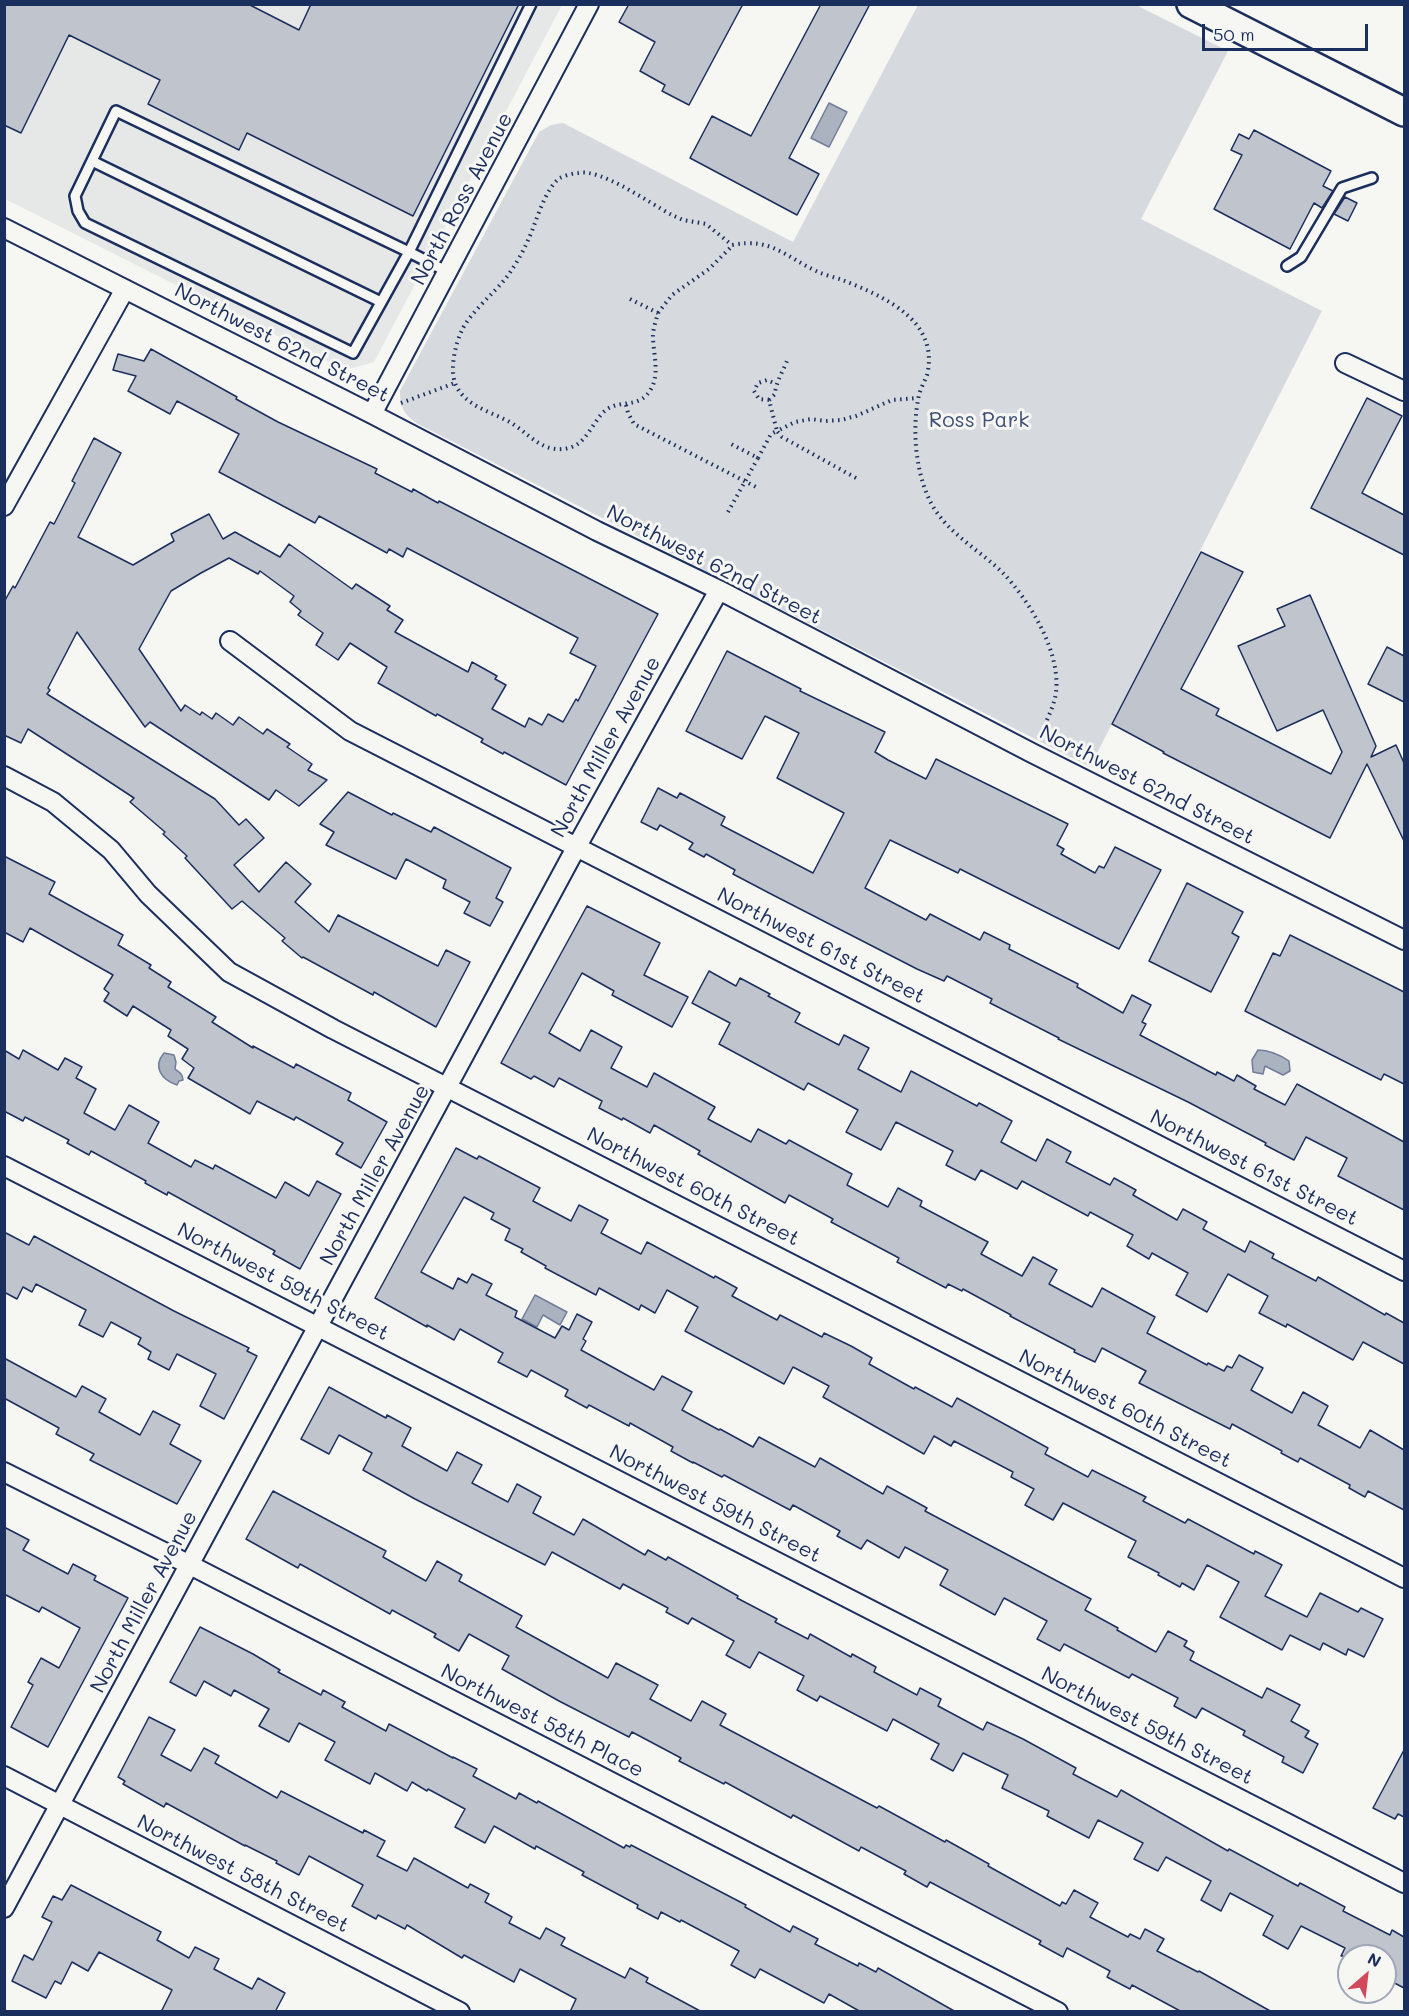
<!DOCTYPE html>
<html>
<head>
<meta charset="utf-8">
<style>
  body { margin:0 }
  #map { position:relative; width:1409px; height:2016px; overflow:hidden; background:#f6f6f2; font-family:Mali,sans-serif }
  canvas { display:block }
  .frame { position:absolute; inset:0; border:6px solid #1b2f5e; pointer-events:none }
  .north { position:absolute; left:1337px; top:1944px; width:60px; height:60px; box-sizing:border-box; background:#f6f6f2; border:2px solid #9ea6b7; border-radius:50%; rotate:28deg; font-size:16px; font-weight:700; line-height:24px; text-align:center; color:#1b2f5e }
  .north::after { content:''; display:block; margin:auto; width:21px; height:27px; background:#d1495b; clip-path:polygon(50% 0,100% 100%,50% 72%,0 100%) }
  .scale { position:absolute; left:1202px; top:24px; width:166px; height:27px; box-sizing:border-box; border:3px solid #1b2f5e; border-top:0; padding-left:8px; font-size:18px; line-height:21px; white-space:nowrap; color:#1b2f5e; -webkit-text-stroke:4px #f6f6f2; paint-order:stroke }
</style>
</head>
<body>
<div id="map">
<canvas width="1409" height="2016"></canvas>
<div class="frame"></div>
<div class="north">N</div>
<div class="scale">50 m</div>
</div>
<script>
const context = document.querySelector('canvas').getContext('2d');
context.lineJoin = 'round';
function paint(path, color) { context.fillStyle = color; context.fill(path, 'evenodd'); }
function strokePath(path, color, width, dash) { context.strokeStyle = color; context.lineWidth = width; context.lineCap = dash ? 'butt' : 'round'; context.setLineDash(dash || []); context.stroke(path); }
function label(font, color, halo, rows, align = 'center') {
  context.font = font + ' Mali,sans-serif'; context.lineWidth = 6; context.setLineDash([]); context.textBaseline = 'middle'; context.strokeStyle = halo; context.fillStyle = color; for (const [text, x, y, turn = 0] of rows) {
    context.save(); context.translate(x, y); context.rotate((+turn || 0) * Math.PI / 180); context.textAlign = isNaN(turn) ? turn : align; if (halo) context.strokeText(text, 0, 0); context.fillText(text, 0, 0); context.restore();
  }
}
paint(new Path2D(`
  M4,5H562L374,362L345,370L5,199Z`), '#e6e7e7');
paint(new Path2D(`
  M918,5H1136L1228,51L1141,219L1322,311L1090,767L418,424C404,415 400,407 400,391L539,132L551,125L563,123L793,242Z`), '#d6d9dd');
const water = new Path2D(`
  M829,103L847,112L829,147L811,138Z
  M1258,1050C1270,1050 1280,1055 1289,1061L1290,1071L1283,1075L1265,1066L1263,1074L1253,1072L1252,1060Z
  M164,1053L174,1055L176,1062L175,1069C179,1072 183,1074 183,1080L179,1081L177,1085C162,1080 152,1067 164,1053Z
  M535,1295L567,1312L560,1325L543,1315L537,1327L522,1319Z`);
paint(water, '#abb2c0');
strokePath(water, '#717e99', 1.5);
const building = new Path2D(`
  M4,4H248L299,30L311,4H519L413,216L247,133L239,150L148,104L160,80L69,35L21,133L4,125Z
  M629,4H743L689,105L662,91L665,85L640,71L655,42L619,22Z
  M821,4H870L789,158L819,174L797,215L690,158L712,116L751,136Z
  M1254,130L1331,171L1323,186L1333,191L1322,208L1314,203L1290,249L1214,209L1242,155L1231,150L1239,134L1249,139Z
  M1345,197L1357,203L1348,221L1334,214Z
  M151,349L237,397L236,399L278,422L377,469L375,473L412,492L413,489L438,503L439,501L658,614L566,785L504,752L503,754L481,742L483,739L437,714L436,716L378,683L387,667L350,643L338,660L316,645L323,633L298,615L301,611L290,602L294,596L260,571L258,574L229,558L201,573L171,591L139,649L181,711L185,705L200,715L202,712L212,719L216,713L233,725L239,717L263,734L267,729L290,744L287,747L312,764L308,770L327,780L299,806L276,790L269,800L150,722L145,727L77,632L48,688L50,690L47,694L215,799L239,825L246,819L264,838L234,865L259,892L286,862L311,884L295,902L329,932L338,915L438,966L446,950L470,962L436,1027L374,992L373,995L303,957L302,958L282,941L285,938L242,901L232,909L185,858L187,856L163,834L165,832L130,802L134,798L93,771L28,729L21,743L4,735V602L13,586L15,588L50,522L54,524L75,483L72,481L94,438L121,453L78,537L133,565L174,541L171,534L209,514L223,539L235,532L280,557L289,544L352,589L356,584L390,606L387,610L403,620L395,632L468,672L472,662L497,676L495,679L506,685L492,709L525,727L529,718L542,725L548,714L563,722L576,699L578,701L596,666L570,653L578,638L407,548L403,557L389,549L387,553L319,516L315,523L219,472L239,434L177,401L170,414L128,391L136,376L113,370L118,354L144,361Z
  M1367,398L1402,416L1362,493L1404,515V555L1311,508Z
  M1201,552L1243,572L1181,689L1219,709L1216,715L1331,774L1342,752L1323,710L1277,731L1238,646L1285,626L1277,609L1310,595L1376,746L1371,757L1396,745L1404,763V841L1367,764L1330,838L1163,753L1164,752L1112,724Z
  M1387,647L1404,656V702L1368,684Z
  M727,651L801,689L800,691L885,732L875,752L888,760L926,779L936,759L1068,824L1057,845L1064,849L1061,854L1095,873L1099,866L1104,868L1115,847L1161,870L1119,949L960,869L958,873L890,840L865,888L926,920L930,914L980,940L984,932L1010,945L1009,949L1078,984L1077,987L1123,1013L1132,995L1151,1005L1142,1022L1146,1024L1140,1035L1216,1075L1217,1072L1234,1081L1237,1075L1256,1086L1254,1089L1285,1105L1297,1084L1404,1142V1210L1338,1176L1347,1158L1306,1137L1294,1160L1265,1145L1266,1143L1188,1102L1058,1039L1059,1038L990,1003L992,999L947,976L944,981L917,969L771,894L733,874L735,870L706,854L704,857L689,849L693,843L660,825L657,830L641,822L658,788L677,798L680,793L725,817L721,825L813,873L844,813L777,778L799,733L765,716L742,759L686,731Z
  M348,792L392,815L393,813L431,832L434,827L511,868L496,898L503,902L490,926L464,913L470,902L443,888L446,880L406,859L396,879L326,845L334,832L320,824Z
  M4,856L55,882L49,894L123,935L118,945L151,965L149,968L171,982L168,987L216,1017L212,1022L253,1048V1046L294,1068L296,1064L351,1093L348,1100L387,1122L361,1168L336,1154L343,1143L296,1117L294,1120L257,1101L250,1114L188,1078L194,1068L182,1059L188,1049L168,1036L171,1030L133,1006L127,1016L104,1001L109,993L104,989L113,975L30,928L23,942L4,932Z
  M1187,883L1243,912L1232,933L1239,937L1211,992L1149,961Z
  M587,906L660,943L644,975L688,997L672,1027L612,995L614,991L582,973L549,1033L580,1051L591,1030L622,1047L611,1068L647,1087L654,1073L715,1107L708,1119L751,1142L758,1129L786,1144L789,1140L852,1174L847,1185L888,1207L898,1188L922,1201L920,1206L988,1242L981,1254L1022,1276L1033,1257L1057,1270L1049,1284L1092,1307L1102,1288L1155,1317L1147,1333L1207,1365L1208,1363L1224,1371L1227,1366L1232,1368L1239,1355L1263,1368L1251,1390L1292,1413L1303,1392L1328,1406L1318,1425L1360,1448L1370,1430L1404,1450V1510L1368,1491L1365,1497L1349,1488L1350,1485L1300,1458L1298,1462L1281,1453L1282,1451L1232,1424L1230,1429L1139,1383L1146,1371L1102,1348L1095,1362L1074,1352L1075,1350L1010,1316L1011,1315L963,1289L962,1291L948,1284L946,1288L897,1262L899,1258L831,1222L833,1219L789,1195L785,1203L698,1154L700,1151L654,1125L650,1133L623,1118L622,1120L599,1108L602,1101L559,1078L554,1087L534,1076L531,1079L501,1063Z
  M1290,935L1404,992V1084L1384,1074L1381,1080L1245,1011L1273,953L1280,956Z
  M709,971L736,986L740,978L770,994L768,996L800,1013L795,1022L839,1045L844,1035L869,1048L858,1069L901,1092L911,1071L977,1106L979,1103L1012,1121L1001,1142L1036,1161L1047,1139L1071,1152L1066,1162L1110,1185L1114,1178L1136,1190L1133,1195L1177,1220L1183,1209L1207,1222L1203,1229L1245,1252L1250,1241L1274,1254L1272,1258L1316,1281L1318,1277L1385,1315L1386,1313L1404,1323V1364L1363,1342L1353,1360L1287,1324L1286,1327L1259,1313L1268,1296L1228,1274L1207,1312L1176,1295L1188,1273L1152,1253L1149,1259L1127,1246L1133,1235L1090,1212L1088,1216L1022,1181L1017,1189L981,1170L975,1180L946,1165L953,1151L896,1122L881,1150L846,1132L858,1110L808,1083L804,1090L719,1044L730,1023L692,1003Z
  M4,1050L19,1059L23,1050L58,1070L65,1058L82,1067L76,1078L96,1089L84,1113L115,1130L129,1105L159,1122L148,1143L191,1167L195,1160L213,1169L215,1165L276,1198L285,1182L309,1196L317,1181L341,1194L300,1269L273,1254L275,1251L168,1192L167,1195L145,1183L146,1181L91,1151L89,1155L67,1143L69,1140L25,1117L23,1121L4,1111Z
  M456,1148L477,1159L479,1156L540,1188L533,1201L571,1221L579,1205L608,1220L601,1233L641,1254L647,1242L714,1278L715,1276L737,1288L732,1296L777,1320L780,1315L822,1337L824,1333L851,1346L872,1358L869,1364L914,1389L915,1387L952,1407L957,1398L1048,1448L1045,1454L1088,1477L1092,1470L1146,1497L1143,1501L1185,1523L1188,1519L1254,1554L1255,1551L1282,1565L1265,1596L1307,1617L1320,1593L1358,1612L1361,1608L1383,1619L1364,1657L1348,1649L1346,1655L1323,1643L1320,1650L1290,1635L1282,1650L1220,1617L1239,1582L1207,1565L1194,1590L1182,1583L1180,1587L1158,1575L1159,1573L1128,1557L1136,1541L1063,1503L1053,1520L1025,1505L1034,1489L1011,1477L1013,1472L954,1441L951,1446L934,1436L924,1454L823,1397L829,1386L793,1367L784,1384L685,1331L698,1307L667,1290L655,1313L641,1305L639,1310L599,1288L596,1295L545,1268L546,1266L521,1252L523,1249L505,1240L510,1229L491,1219L494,1213L464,1197L421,1272L453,1289L458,1278L467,1283L472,1274L492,1284L486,1295L517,1311L515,1317L555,1338L562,1326L569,1330L577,1314L592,1322L583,1339L586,1341L581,1350L654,1390L662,1376L692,1392L682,1410L719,1430L720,1429L753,1447L759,1437L815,1467L820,1458L883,1494L887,1486L927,1508L925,1511L1091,1599L1085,1610L1118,1628L1117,1630L1156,1652L1168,1631L1187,1641L1184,1646L1194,1652L1190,1660L1262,1698L1267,1688L1300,1705L1291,1721L1309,1731L1305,1737L1318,1744L1303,1773L1282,1762L1284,1757L1243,1735L1245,1731L1202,1708L1196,1718L1174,1706L1178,1698L1132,1674L1129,1678L1064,1644L1060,1651L1037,1639L1047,1621L1004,1598L995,1615L971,1602L940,1585L948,1570L905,1547L899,1558L867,1540L861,1549L837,1536L840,1531L793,1505L790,1510L724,1475L722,1477L693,1462V1463L671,1451L673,1447L630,1423L629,1426L589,1405L587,1408L565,1396L568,1390L531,1370L527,1377L498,1362L503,1353L460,1329L454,1340L427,1325V1327L375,1298Z
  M4,1232L29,1245L34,1236L174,1311L249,1348L247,1351L257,1356L224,1419L200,1406L216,1374L177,1354L169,1370L148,1359L151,1352L138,1344L141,1338L111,1322L103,1337L79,1325L86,1310L36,1284L32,1292L23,1287L17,1299L4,1292Z
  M4,1358L76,1397L82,1386L106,1399L99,1412L140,1435L153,1411L180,1425L170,1444L201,1461L177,1504L90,1460L94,1454L56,1434L59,1428L4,1398Z
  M329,1387L386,1418L387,1415L411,1428L402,1446L447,1471L457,1452L482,1465L472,1483L508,1502L517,1484L541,1497L533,1513L574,1535L583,1519L645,1555L648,1550L666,1560L668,1557L738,1596L737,1598L777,1619L775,1622L808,1639L810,1634L851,1657L852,1654L876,1667L874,1672L917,1695L920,1688L941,1699L938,1706L983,1730L987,1722L1023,1739L1076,1768L1073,1774L1117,1797L1121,1790L1228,1851L1229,1849L1298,1886L1300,1883L1345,1907L1343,1911L1390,1935L1392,1930L1404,1937V1988L1385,1978V1956H1341L1345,1948L1301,1926L1288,1949L1263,1935L1273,1916L1230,1893L1221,1911L1201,1900L1211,1881L1166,1857L1158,1871L1134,1859L1143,1843L1098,1820L1089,1838L1047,1816L1049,1811L1002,1788L1008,1775L963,1753L953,1771L931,1759L939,1744L893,1719L887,1731L820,1696L817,1701L797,1690L804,1676L759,1652L750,1668L726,1655L734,1641L692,1618L688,1624L666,1612L668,1608L623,1584L620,1589L552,1552L545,1565L415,1499L363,1470L372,1453L339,1435L329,1454L301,1439Z
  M273,1491L386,1551L383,1557L426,1581L437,1561L462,1575L459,1581L522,1616L516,1627L608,1678L616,1663L658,1685L650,1699L691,1721L702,1701L726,1714L720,1725L877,1808L879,1806L945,1842L946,1840L989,1864L988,1866L1060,1906L1062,1902L1066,1904L1074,1890L1098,1903L1090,1917L1128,1937L1130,1934L1140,1939L1145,1929L1164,1939L1157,1951L1198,1972L1199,1971L1272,2012H1182L1132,1985L1130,1989L1107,1977L1110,1971L1067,1948L1063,1957L1039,1944L1041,1941L930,1882L927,1887L904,1874L906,1871L861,1847L859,1851L793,1815L791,1818L725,1782L724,1784L679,1761L681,1758L632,1732L629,1737L559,1701L502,1669L509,1656L469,1634L459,1651L434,1637L436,1634L392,1610L390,1614L300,1564L298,1568L246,1539Z
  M4,1527L29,1540L23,1550L68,1574L73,1564L96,1576L94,1580L128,1598L48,1747L11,1727L33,1685L28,1682L41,1658L59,1668L80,1628L42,1607L39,1612L4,1594Z
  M200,1627L253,1654L280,1670L278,1672L321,1695L323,1690L345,1702L342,1707L386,1731L389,1724L453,1758V1757L477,1769L473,1776L516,1799L519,1793L537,1803L538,1801L624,1848L626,1845L630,1847L631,1845L746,1905L745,1907L790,1932L793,1926L818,1939L815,1944L858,1966L859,1963L876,1972L878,1968L956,2012H861L829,1994L824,2003L760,1969L755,1978L731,1965L739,1951L681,1920L680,1922L661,1912L658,1919L637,1908L638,1905L582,1875L584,1872L536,1846L535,1849L494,1826L485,1843L455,1827L465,1809L428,1789L427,1791L412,1782L407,1791L375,1773L370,1784L325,1760L335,1742L299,1723L289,1742L259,1726L269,1709L234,1690L231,1696L204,1681L196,1696L170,1682Z
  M149,1717L175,1730L161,1755L191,1771L204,1748L219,1756L215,1763L277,1798L281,1791L363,1833L364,1830L385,1841L377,1856L407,1871L414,1858L468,1888L470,1884L489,1894L485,1902L512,1917L509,1923L540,1939L546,1928L565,1938L561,1945L625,1978L630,1968L648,1978L646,1982L702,2012H570L576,1999L520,1969L514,1982L464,1955L462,1958L407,1925L405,1929L378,1915L376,1919L352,1906L363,1885L309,1856L299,1875L276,1863L277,1861L245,1845V1846L166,1803L164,1807L123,1784L125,1781L118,1777Z
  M1404,1750V1817L1398,1814L1395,1819L1373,1808Z
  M71,1885L161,1932L157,1940L189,1958L195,1947L219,1959L214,1969L252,1989L258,1978L285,1993L275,2012H161L172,1990L99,1952L88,1971L72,1962L61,1984L55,1981L46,1998L12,1981L24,1955L33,1960L52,1922L42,1917L53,1896L62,1900Z`);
paint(building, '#c0c4cd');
strokePath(building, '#1b2f5e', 1.5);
const service = new Path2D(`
  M116,111L409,252L353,353L85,223L78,211L75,196Z
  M92,161L381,302
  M1287,266L1301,257L1342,188L1372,178
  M448,272L409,252L531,4`);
const minor = new Path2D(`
  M4,228L372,414L597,531L719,590L1032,753L1404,940
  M1345,363L1404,391
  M372,414L589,4
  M4,506L125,289
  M230,641L350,731L1404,1271
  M4,776L53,802L111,850L148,894L229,972L333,1029L1404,1578
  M4,1166L1404,1883
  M4,1472L190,1565L1058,2012
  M4,1776L460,2012
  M4,1908L577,846L719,590`);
const secondary = new Path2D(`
  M1191,4L1404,112`);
strokePath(service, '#1b2f5e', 14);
strokePath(minor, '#1b2f5e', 22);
strokePath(secondary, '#1b2f5e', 32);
strokePath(new Path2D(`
  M630,299L658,313C656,321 653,328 653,336C653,353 660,373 651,389C641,407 624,401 611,407C596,413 590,439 574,446C566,450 555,450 547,447C534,442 525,432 513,424C494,412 464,407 455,383C450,368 455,345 462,330C470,313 494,293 506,278C515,266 523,252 529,238C536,223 545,188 560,178C564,176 573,173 578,173C601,168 649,203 672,215L683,220L706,224L732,245C771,237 786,257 816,271C824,275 834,277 842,280C863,288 889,299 906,314C925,330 933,351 927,375C924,383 919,391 918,400C912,432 916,474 931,503C947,533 978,549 1002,572C1030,601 1064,656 1055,698C1052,711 1045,723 1040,736
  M658,313L672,295L709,269L733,245
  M769,400L775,394C776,381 784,370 788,358
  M401,403L455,383
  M626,405L628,413L634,424L758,488
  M758,458L771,434L777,431L769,400L759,399L754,391L758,383L767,380L776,384
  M856,478L782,437L777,431L795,422L811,419L826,421L841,420L856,416L892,400L918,398
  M728,512L758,458L731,444`), '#1b2f5e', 4, [1.5, 4.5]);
strokePath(service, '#f6f6f2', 9);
strokePath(minor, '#f6f6f2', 18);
strokePath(secondary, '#f6f6f2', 27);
label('21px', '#1b2f5e', '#f6f6f2', [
  ["North Ross Avenue",462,199,-62],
  ["Northwest 62nd Street",282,343,27],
  ["Northwest 62nd Street",714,565,27],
  ["North Miller Avenue",606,747,-61],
  ["Northwest 62nd Street",1147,785,27],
  ["Northwest 61st Street",821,946,27],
  ["Northwest 61st Street",1254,1168,27],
  ["North Miller Avenue",375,1175,-61],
  ["Northwest 60th Street",693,1187,27],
  ["Northwest 59th Street",283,1282,27],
  ["Northwest 60th Street",1125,1409,27],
  ["Northwest 59th Street",715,1504,27],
  ["North Miller Avenue",144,1602,-62],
  ["Northwest 58th Place",542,1721,27],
  ["Northwest 59th Street",1147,1726,27],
  ["Northwest 58th Street",243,1874,27]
]);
label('21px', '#405177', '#f6f6f2', [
  ["Ross Park",979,421]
]);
</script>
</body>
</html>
